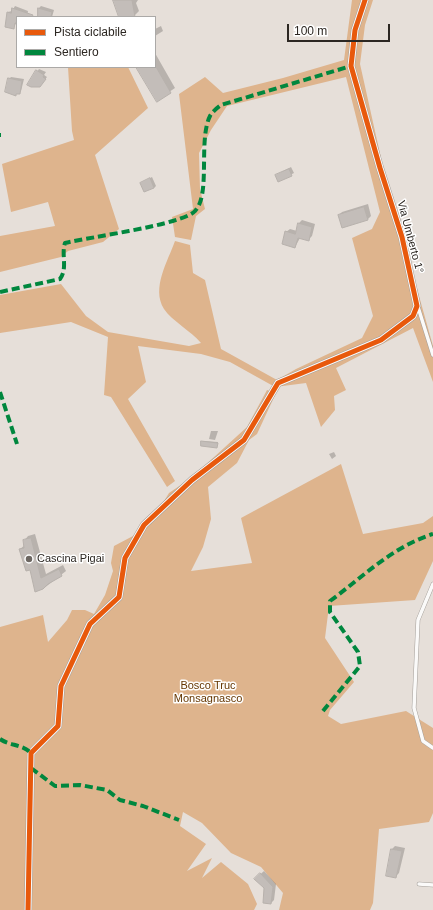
<!DOCTYPE html>
<html>
<head>
<meta charset="utf-8">
<style>
  body { margin:0 }
  #map { position:relative; width:433px; height:910px; overflow:hidden; background:#e6dfd9; font-family:Arial,sans-serif }
  canvas { display:block }
  .legend { position:absolute; left:16px; top:16px; width:140px; height:52px; box-sizing:border-box; background:#fff; border:1px solid #aba9a7; margin:0; padding:5px 7px; list-style:none; font-size:12px; color:#2c2722 }
  .legend li { display:flex; align-items:center; gap:8px; height:20px }
  .legend b { width:20px; border:1px solid #aba9a7 }
  .scale { position:absolute; left:287px; top:24px; width:103px; height:18px; box-sizing:border-box; border:2px solid #2c2722; border-top:0; padding-left:5px; font-size:12px; line-height:14px; white-space:nowrap; color:#2c2722; -webkit-text-stroke:3px #fff; paint-order:stroke }
</style>
</head>
<body>
<div id="map">
<canvas width="433" height="910"></canvas>
<ul class="legend">
<li><b style="height:5px;background:#e8590c"></b>Pista ciclabile</li>
<li><b style="height:5px;background:#00873e"></b>Sentiero</li>
</ul>
<div class="scale">100 m</div>
</div>
<script>
const context = document.querySelector('canvas').getContext('2d');
context.lineJoin = 'round';
function paint(path, color) { context.fillStyle = color; context.fill(path, 'evenodd'); }
function strokePath(path, color, width, dash) { context.strokeStyle = color; context.lineWidth = width; context.lineCap = dash ? 'butt' : 'round'; context.setLineDash(dash || []); context.stroke(path); }
function label(font, color, halo, rows, align = 'center') {
  context.font = font + ' Arial,sans-serif'; context.lineWidth = 3; context.setLineDash([]); context.textBaseline = 'middle'; context.strokeStyle = halo; context.fillStyle = color; for (const [text, x, y, turn = 0] of rows) {
    context.save(); context.translate(x, y); context.rotate((+turn || 0) * Math.PI / 180); context.textAlign = isNaN(turn) ? turn : align; if (halo) context.strokeText(text, 0, 0); context.fillText(text, 0, 0); context.restore();
  }
}
paint(new Path2D(`
  M352,0H373L365,25L360,64L383,167L433,346V382L413,328L336,368L346,390L334,396L335,410L321,427L306,383L275,387L230,362L201,354L138,346L146,382L128,399L175,481L167,487L111,397L104,395L108,337L71,322L0,333V295L61,284L86,316L108,332L189,346L201,343C191,331 172,321 164,309C151,288 168,261 175,241L190,245L193,273L205,280L221,349L277,380L296,369L362,338L373,316L352,238L372,229L380,212L346,77L227,106L211,130L199,153L200,189L205,209L196,216L191,240L175,237L172,217L193,209L179,94L205,77L223,93L283,78L344,60Z
  M68,67H128L148,108L95,155L119,229L103,242L68,251L61,257L0,272V236L55,226L48,202L11,212L2,164L74,140L72,131Z
  M267,390L276,393L257,434L249,440L237,463L208,487L211,519L203,547L191,571L252,563L241,518L341,464L363,534L423,523L433,516V561L415,600L329,606L325,638L354,682L330,710L328,716L341,724L406,711L433,728V813L429,822L379,829L373,903L370,910H279L283,893L261,867L231,853L202,823L183,812L180,826L206,844L187,871L212,858L202,878L221,862L248,884L257,904L254,910H0V627L43,615L48,642L67,620L72,610H85L94,614L105,595L113,571L111,563L114,546L133,536L161,506L169,493L191,478L247,427Z`), '#deb48d');
paint(new Path2D(`
  M115,0H138L136,3L139,11L133,17H118L119,15Z
  M15,6L28,11L27,17H17V22L13,28L8,12L12,11Z
  M41,6L54,10L52,17H39V8Z
  M161,26L163,31L155,36V29Z
  M155,53L175,88L157,100L137,67H155Z
  M39,69L46,72L44,75L47,77L43,82L29,84Z
  M11,77L24,79L21,91L15,95L9,79Z
  M291,167L294,173L278,181L276,175Z
  M152,177L156,186L154,188L141,183Z
  M368,204L371,216L368,219L342,227L339,215L342,212Z
  M302,220L315,224L312,236L308,240L300,238L295,247L286,232L290,229L297,231L299,223Z
  M211,431H218L215,440L209,439Z
  M203,441L218,442V446L202,442Z
  M334,452L336,456L332,459L329,454Z
  M35,534L46,574L63,565L66,571L43,589L20,549L25,545L24,541L28,536Z
  M395,846L405,848L399,873L395,877L392,849Z
  M264,871L276,884L274,900L271,903L265,887L255,879Z`), '#0003');
const building = new Path2D(`
  M113,0H132L135,17H119Z
  M12,8L33,15L32,17H17V23H15L14,29L5,27L7,12L11,13Z
  M38,8L52,12L51,17H38Z
  M136,67H156L171,93L157,102Z
  M36,70L44,75L43,77L46,79L40,87H31L27,85Z
  M8,78L22,81L20,94H16V96L5,92Z
  M289,169L292,176L278,182L275,175Z
  M150,178L154,188L144,192L140,183Z
  M364,207L368,220L342,228L338,215Z
  M298,223L312,227L309,241L298,238L295,248L282,244L285,231L295,234Z
  M201,441L218,443L217,448L201,446Z
  M31,538L41,578L59,569L62,576L48,584L43,589L35,592L30,570L26,571L19,549L24,548L23,540Z
  M391,849L402,851L396,878L386,876Z
  M260,873L273,887L271,904L263,903L264,888L254,879Z`);
paint(building, '#c3bdb9');
strokePath(building, '#b7b1ac', 1);
const lane = new Path2D(`
  M418,307L433,355
  M433,584L418,620L414,708L423,741L433,748
  M419,884L433,885`);
const street = new Path2D(`
  M28,910L31,753L58,726L61,686L90,624L119,597L125,558L144,525L192,480L244,440L278,383L381,340L413,316L417,306L402,237L380,168L351,66L355,30L365,0`);
strokePath(lane, '#a39e99', 4.5);
strokePath(street, '#a39e99', 8);
strokePath(lane, '#fbfaf9', 3.5);
strokePath(street, '#fbfaf9', 7);
strokePath(new Path2D(`
  M0,135H1
  M0,292L60,279C68,268 61,255 65,243C89,237 182,225 195,211C211,195 198,140 210,116C212,112 217,108 221,105L351,66
  M0,392L17,444
  M323,711L360,666L358,652L330,612V601C364,576 392,547 433,534
  M0,739C10,746 22,744 31,753
  M31,768L55,786L80,785L107,790L120,800L143,806L179,820`), '#00873e', 4, [8, 4]);
strokePath(new Path2D(`
  M28,910L31,753L58,726L61,686L90,624L119,597L125,558L144,525L192,480L244,440L278,383L381,340L413,316L417,306L402,237L380,168L351,66L355,30L365,0`), '#e8590c', 5);
for (const [x, y, r, color] of [
  [29,559,4,"#6d6762"]
]) { const dot = new Path2D(); dot.arc(x, y, r, 0, 2 * Math.PI); context.fillStyle = color; context.fill(dot); strokePath(dot, '#fff', 1.5); }
label('11px', '#2c2722', '#fff', [
  ["Via Umberto 1°",410,237,75]
]);
label('11px', '#2c2722', '#fff', [
  ["Cascina Pigai",37,559]
], 'left');
label('11px', '#653600', '#fff', [
  ["Bosco Truc",208,686],
  ["Monsagnasco",208,699]
]);
</script>
</body>
</html>
